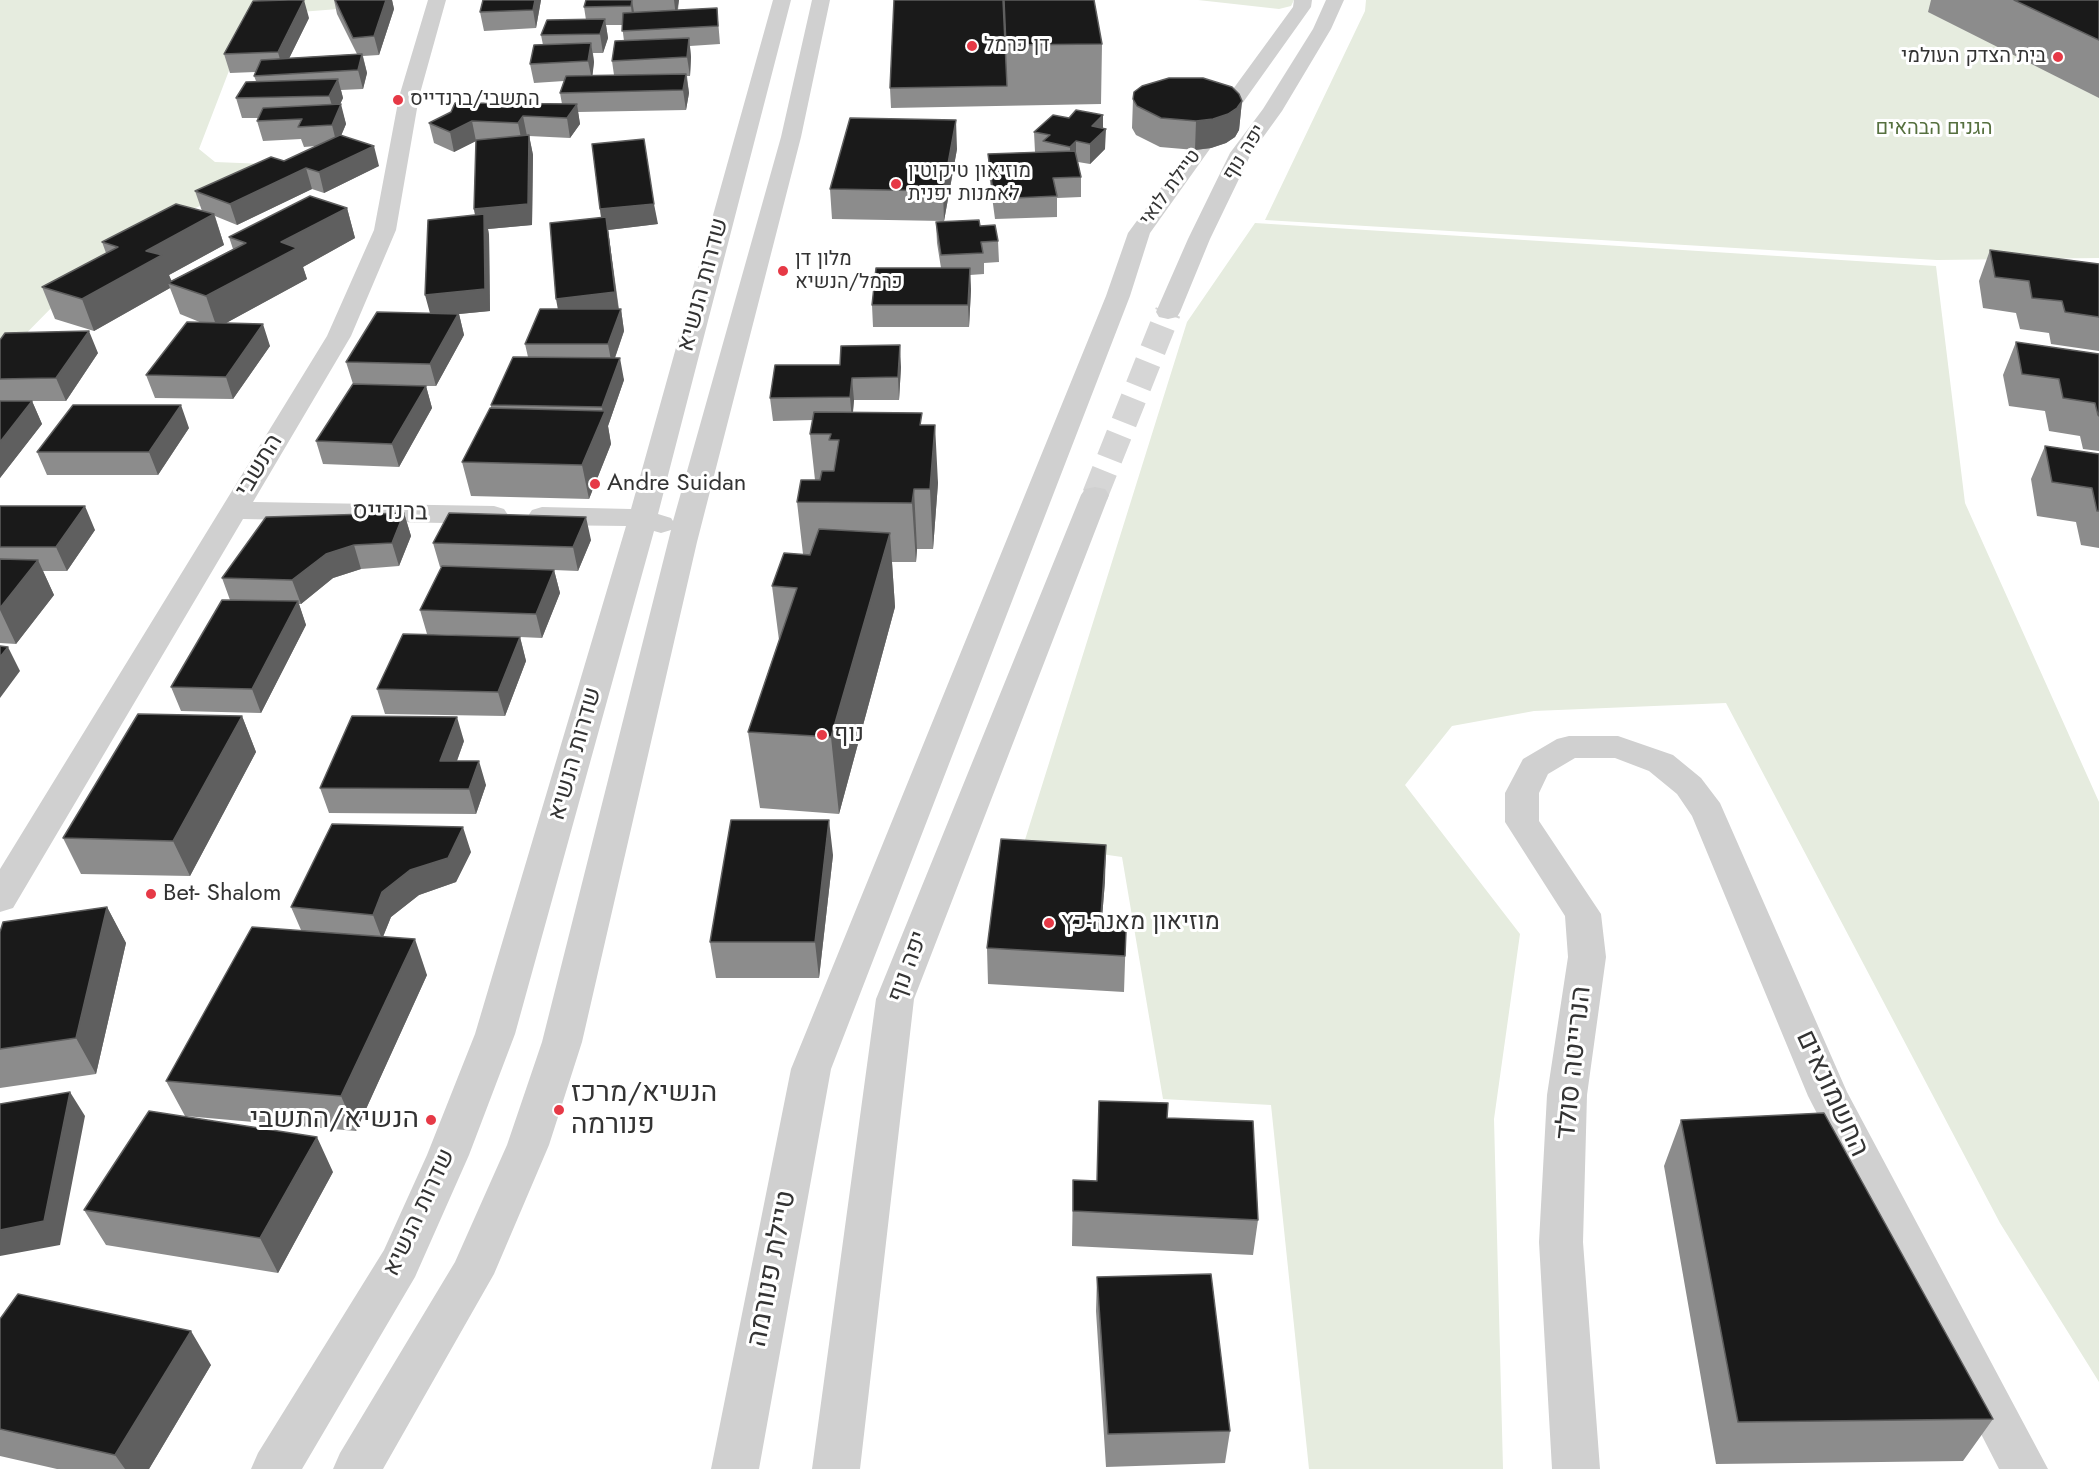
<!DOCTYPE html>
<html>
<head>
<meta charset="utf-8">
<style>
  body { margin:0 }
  canvas { display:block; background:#fff }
</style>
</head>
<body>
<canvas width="2099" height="1469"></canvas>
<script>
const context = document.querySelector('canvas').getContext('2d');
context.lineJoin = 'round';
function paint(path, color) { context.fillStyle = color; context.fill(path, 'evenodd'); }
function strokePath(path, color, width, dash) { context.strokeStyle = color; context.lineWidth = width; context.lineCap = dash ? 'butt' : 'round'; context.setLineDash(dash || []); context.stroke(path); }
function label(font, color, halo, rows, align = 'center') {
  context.font = font + ' Jost,Heebo,sans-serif'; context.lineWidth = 6; context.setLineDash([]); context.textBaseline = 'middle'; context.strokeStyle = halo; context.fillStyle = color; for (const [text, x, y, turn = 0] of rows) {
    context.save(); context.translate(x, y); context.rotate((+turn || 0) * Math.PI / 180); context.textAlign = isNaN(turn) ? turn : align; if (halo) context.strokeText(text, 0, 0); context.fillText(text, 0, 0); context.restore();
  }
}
paint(new Path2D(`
  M0,0H339L338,9L250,16L199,149L215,162L290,165L169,220L63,296L0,360Z
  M1198,0H1294L1291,6L1279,9Z
  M1366,0H2099V258L1937,260L1265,220L1365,11Z
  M1255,223L1936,266L1965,503L2099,802V1382L2000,1223L1726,703L1534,711L1452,726L1405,785L1520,934L1494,1119L1503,1469H1309L1271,1105L1163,1099L1122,857L1024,843L1187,322Z`), '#e6ecdf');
strokePath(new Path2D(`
  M1095,495L1168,312`), '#d6d6d6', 26, [26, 13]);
paint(new Path2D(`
  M428,0H446L419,97L396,230L351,336L253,502L494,506L504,509L508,515L504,521L494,524L243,519L13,908L0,912V869L327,336L374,230L399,97Z
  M773,0H791L658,514L671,518L673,521L781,137L812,0H830L801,137L697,542L582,1042L549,1145L494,1274L383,1469H333L340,1453L455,1262L507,1145L542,1042L671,530L661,533L654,531L515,1034L469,1155L415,1277L302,1469H251L258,1453L384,1250L427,1155L475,1034L626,526L542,525L532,522L528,516L532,510L542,507L631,509Z
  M1294,0H1312L1311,7L1150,233L1130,296L831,1069L759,1469H711L791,1069L1106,296L1128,233L1293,7Z
  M1326,0H1344L1331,29L1282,111L1251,154L1210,239L1180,312L1177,317L1168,319L1159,317L1156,312L1188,239L1230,153L1263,109L1313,29Z
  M1095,487L1105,489L1109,495L914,999L860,1469H812L876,999L1081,495L1085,489Z
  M1569,736H1618L1673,755L1701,778L1720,803L1847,1092L2048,1469H1999L1808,1096L1692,816L1677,794L1649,771L1615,758H1575L1548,774L1539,793V821L1601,914L1606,957L1587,1095L1583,1242L1600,1469H1552L1539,1242L1547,1095L1568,957L1565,916L1505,822V793L1523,759L1557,739Z`), '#d0d0d0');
paint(new Path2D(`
  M334,0H392L394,9L379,55L363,56L367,73L363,89L341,90L343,98L340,104L346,124L341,136L379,166L324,193L312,189L237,225L215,216L224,245L169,275L171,281L233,249L229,237L347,208L355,238L303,267L307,279L226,323L270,346L233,399L155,398L146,375L202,323L180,314L170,288L94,331L55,319L42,287L106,253L102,242L202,211L195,191L284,161L316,146L304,147L301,139L263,141L257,121L258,118H242L236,98L256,81L254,76L255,72L230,73L224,54L309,18L289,58L357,54L337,14Z
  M483,0H541L536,28L484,31L480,12Z
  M586,0H679L678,10L717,8L720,44L690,46L691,57L690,76H687L689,93L686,110L578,112L580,124L570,138L529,136L533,155L532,225L488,229L489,235L490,311L459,314L464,335L436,386H426L432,408L399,467L323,464L316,441L353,384L346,362L430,313L475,215L474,209L476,141L454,152L434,143L429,123L562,104L560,93L564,81L534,83L530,64L543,45L541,35L586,20L584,7ZM606,25H622L624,41L612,61L614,75L592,76L594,62L593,53H603L608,38Z
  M894,0H1094L1102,44L1101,104L891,108L890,88Z
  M1931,0H2099V98L1928,12Z
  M1133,99L1242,101L1239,130L1235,137L1226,143L1211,148L1195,150L1160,147L1136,135L1132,128Z
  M1103,128L1105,149L1090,164L1078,162L1081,177V197L1057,198V217L995,219L989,174L988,154L1037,152H1035L1034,132Z
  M957,149L944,221L832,219L830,189Z
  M600,209L658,224L608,230L619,309H621L624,331L615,358L624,380L608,426L611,444L589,499L471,496L462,462L491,408V405L528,357L525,344L558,309L601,218Z
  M936,222L980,226L998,241L999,262L984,263V274L970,275L971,290L969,327H873L872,305L941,268L937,243Z
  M1990,250L2099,264V351L2051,344L2049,333L2020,329L2016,313L1983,308L1979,281Z
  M0,340L98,353L66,401H24H32L42,424L0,478Z
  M2016,342L2099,354V451L2083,449L2080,436L2049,431L2045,411L2009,406L2003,375Z
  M775,365L901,367L899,400H854L853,413L923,425L938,483L933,549H917L916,562H892L895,607L839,814L760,808L748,732L779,640L772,586L803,554L797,502L815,480L810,434L813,420L773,421L770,398Z
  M189,428L158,475H47L37,452Z
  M2045,446L2099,454V548L2081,545L2076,522L2037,516L2031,479Z
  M0,506L95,530L67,571H43L54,595L16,644L0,643Z
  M404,513L411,536L399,566L361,569L333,578L301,604H299L306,625L261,713L181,711L171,687L230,600L222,578Z
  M591,540L578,571L554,570L560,593L542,638L520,637L526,661L505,716L385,714L377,689L515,637L427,634L420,610L442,567H440L433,543Z
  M242,716L256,752L190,876L81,874L63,838Z
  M464,741L457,761L486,785L476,814L329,813L320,788Z
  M471,852L456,882L419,895L391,917L383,937L427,975L356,1131L185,1116L166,1081L301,930L291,907Z
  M833,855L819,978H716L710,942Z
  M1105,881L1101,930L1126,931L1124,992L988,984L987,948Z
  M107,907L126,943L96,1074L0,1088V932Z
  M1167,1118L1258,1220L1253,1255L1072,1246L1073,1180L1097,1181Z
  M1681,1120L1993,1419L1963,1461L1716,1464L1664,1166Z
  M333,1172L278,1273L106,1245L84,1210Z
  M1097,1277L1230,1431L1225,1463L1106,1467L1096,1311Z
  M0,1319L211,1365L149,1469H57L0,1456Z`), '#8c8c8c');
paint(new Path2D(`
  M304,0L309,18L283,71L278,52Z
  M386,0H392L394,9L379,55L374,36Z
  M535,0H541L536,28L533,10Z
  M632,0L635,18L633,24L631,6Z
  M674,0H679L676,17Z
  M605,19L608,38L603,53L600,34Z
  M689,38L691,57L690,76L687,57Z
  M591,43L594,62L592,80L588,61Z
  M362,54L367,73L363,89L358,70Z
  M686,74L689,93L686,110L683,90Z
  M338,79L343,98L335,115L329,96Z
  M1242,101L1239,130L1235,137L1226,143L1211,148L1195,150L1196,121Z
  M341,104L346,124L337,145L332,125Z
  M577,104L580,124L570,138L567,118Z
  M1103,115V131L1106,129L1105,149L1090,164V144L1092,126Z
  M523,116L527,136L522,143L518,123Z
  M956,120L957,149L944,221L943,191Z
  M472,121L476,141L454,152L450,132Z
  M529,135L533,155L532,225L488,229L489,235L490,311L459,314L464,335L436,386L430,364L431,317L425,295L478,230L474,209Z
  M1076,141V161L1070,167V147Z
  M374,146L379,166L324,193L319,172Z
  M306,168L312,189L237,225L230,204Z
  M654,204L658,224L608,230L619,313L621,309L624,331L612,366L608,344L560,321L556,299L603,230L600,209Z
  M347,208L355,238L303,267L307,279L217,328L206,296L281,242Z
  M214,214L224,245L169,275L173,284L168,283L170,288L94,331L82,299L146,251Z
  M970,268L971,290L969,327L968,305Z
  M263,324L270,346L233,399L226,377Z
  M89,331L98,353L66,401L56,378Z
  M900,345L901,367L899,400L898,377Z
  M620,358L624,380L608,426L611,444L589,499L582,465L603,415L602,407Z
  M852,378L854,400L852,420L850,397Z
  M426,386L432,408L399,467L392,444Z
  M32,401L42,424L0,478V442Z
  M181,405L189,428L158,475L149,452Z
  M935,425L938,483L933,549L930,489Z
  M914,489L917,549L916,562L912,503Z
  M85,506L95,530L67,571L56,547Z
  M404,513L411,536L399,566L392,543Z
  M586,517L591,540L578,571L573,547Z
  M890,533L895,607L839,814L831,737Z
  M354,545L361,569L333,578L301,604L292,580L326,554Z
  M38,560L54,595L16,644L0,610V608Z
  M554,570L560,593L542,638L536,614Z
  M298,601L306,625L261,713L252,689Z
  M520,637L526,661L505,716L498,692Z
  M8,647L20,671L0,698V657Z
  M242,716L256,752L190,876L173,841Z
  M457,717L464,741L448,785L440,761Z
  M479,761L486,785L476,814L469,789Z
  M829,820L833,855L819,978L815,942Z
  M463,827L471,852L456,882L419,895L391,917L382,939L373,915L382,892Z
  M1106,845L1105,881L1099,955L1100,930Z
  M107,907L126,943L96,1074L76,1038Z
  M415,939L427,975L356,1131L341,1096Z
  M70,1092L85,1116L60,1245L0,1256V1230Z
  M317,1137L333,1172L278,1273L260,1238Z
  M191,1331L211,1365L149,1469H125L115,1455Z`), '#5f5f5f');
const building = new Path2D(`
  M288,0H304L278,52L224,54L253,1Z
  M335,0H386L374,36L353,38Z
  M483,0H535L533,10L480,12Z
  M586,0H632L631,6L584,7Z
  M894,0H1003L1007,86L890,88Z
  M1004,0H1094L1102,44L1006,45Z
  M2014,0H2099V40Z
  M717,8L718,26L622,31L623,13Z
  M605,19L600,34L541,35L547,20Z
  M689,38L687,57L612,61L615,41Z
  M591,43L588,61L530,64L534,45Z
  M362,54L358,70L254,76L261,60Z
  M686,74L683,90L560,93L566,76Z
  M1169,78H1203L1232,87L1239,94L1242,101L1237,108L1228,114L1213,119L1196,121L1161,118L1137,106L1133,99L1134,92L1142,86Z
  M338,79L329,96L236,98L246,82Z
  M455,103L577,104L567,118L523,116L518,123L472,121L450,132L429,123L451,112Z
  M341,104L332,125L298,127L302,119L257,121L263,108Z
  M1076,110L1103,115L1092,126L1106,129L1090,144L1076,141L1070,147L1043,141L1050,135L1034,132L1053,115L1069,118Z
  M850,118L956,120L943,191L830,189Z
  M340,135L374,146L319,172L306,168L230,204L195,191L271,157L284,161Z
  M529,135L528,204L474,209L476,140Z
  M644,139L654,204L600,209L592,144Z
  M1075,151L1081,177L1053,178L1057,196L994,199L988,154Z
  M310,196L347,208L281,242L297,248L206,296L168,283L246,243L229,237Z
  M176,204L214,214L146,251L162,255L82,299L42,287L118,247L102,242Z
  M484,214L485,289L425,295L428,220Z
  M606,217L615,292L556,299L550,223Z
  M979,220L980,226L995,225L998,241L981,242L983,253L941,255L936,222Z
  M1990,250L2099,264V317L2065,312L2062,301L2032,298L2029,281L1995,277Z
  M876,268H970L968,305H872Z
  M540,309H621L608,344H525Z
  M377,312L458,314L430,364L346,362Z
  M187,322L263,324L226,377L146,375Z
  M89,331L56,378L0,379V340L5,333Z
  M2016,342L2099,354V416L2098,415L2095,403L2063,398L2059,379L2022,374Z
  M900,345L898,377L852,378L850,397L770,398L775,365H840L841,346Z
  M513,357L620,358L602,407L491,405Z
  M353,384L426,386L392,444L316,441Z
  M0,401H32L0,442Z
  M73,405H181L149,452H37Z
  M490,408L605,411L582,465L462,462Z
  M814,412L922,413L920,425H935L930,489H914L912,503L797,502L801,480H820L822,471H834L839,440H829L831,434H810Z
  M2045,446L2099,454V511H2097L2092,488L2052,482Z
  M0,506H85L56,547H0Z
  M404,513L392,543L354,545L326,554L292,580L222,578L266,517Z
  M449,513L586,517L573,547L433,543Z
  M819,529L890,533L831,737L748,732L797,588L772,586L784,553L810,555Z
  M0,559L38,560L0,608Z
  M442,566L554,570L536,614L420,610Z
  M222,600L298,601L252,689L171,687Z
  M403,634L520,637L498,692L377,689Z
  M0,646L8,647L0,657Z
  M138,714L242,716L173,841L63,838Z
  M352,716L457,717L440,761H479L469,789L320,788Z
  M731,820H829L815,942H710Z
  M332,824L463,827L448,858L410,870L382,892L373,915L291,907Z
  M1001,839L1106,845L1100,930L1126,931L1125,956L987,948Z
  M107,907L76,1038L0,1049V932L3,922Z
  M252,927L415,939L341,1096L166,1081Z
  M70,1092L44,1221L0,1230V1104Z
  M1099,1101L1168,1103L1167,1118L1253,1121L1258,1220L1073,1211V1180L1097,1181Z
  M149,1111L317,1137L260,1238L84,1210Z
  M1824,1113L1993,1419L1738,1422L1681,1120Z
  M1211,1274L1230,1431L1108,1434L1097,1277Z
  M18,1294L191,1331L115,1455L0,1429V1319Z`);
paint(building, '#1a1a1a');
strokePath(building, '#5f5f5f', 1.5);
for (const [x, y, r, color] of [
  [972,46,6,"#e63946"],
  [2058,57,6,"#e63946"],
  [398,100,6,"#e63946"],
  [896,184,6,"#e63946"],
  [783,271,6,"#e63946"],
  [595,484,6,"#e63946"],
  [822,735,6,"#e63946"],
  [151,894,6,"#e63946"],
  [1049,923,6,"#e63946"],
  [559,1110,6,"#e63946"],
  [431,1120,6,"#e63946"]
]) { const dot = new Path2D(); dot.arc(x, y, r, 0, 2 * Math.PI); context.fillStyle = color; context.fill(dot); strokePath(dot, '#fff', 2); }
label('20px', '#333', '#fff', [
  ["דן כרמל",984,46],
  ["בית הצדק העולמי",2046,57,"right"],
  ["התשבי/ברנדייס",410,100],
  ["מוזיאון טיקוטין",908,172],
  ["לאמנות יפנית",908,195],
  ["מלון דן",795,260],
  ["כרמל/הנשיא",795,283]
], 'left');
label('20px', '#56703f', '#fff', [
  ["הגנים הבהאים",1934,129]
]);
label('20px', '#333', '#fff', [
  ["יפה נוף",1245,153,-58],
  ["טיילת לואי",1171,188,-54]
]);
label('24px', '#333', '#fff', [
  ["שדרות הנשיא",704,285,-75],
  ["התשבי",260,466,-59],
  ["ברנדייס",390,513,1],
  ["שדרות הנשיא",576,754,-74],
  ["יפה נוף",909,967,-70],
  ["שדרות הנשיא",420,1213,-65]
]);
label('24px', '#333', '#fff', [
  ["Andre Suidan",607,484],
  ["נוף",834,735],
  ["Bet- Shalom",163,894],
  ["מוזיאון מאנה-כץ",1061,923]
], 'left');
label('28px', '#333', '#fff', [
  ["הנרייטה סולד",1575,1063,-84],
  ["החשמונאים",1831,1094,65],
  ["טיילת פנורמה",773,1269,-79]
]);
label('28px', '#333', '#fff', [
  ["הנשיא/מרכז",571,1094],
  ["פנורמה",571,1126],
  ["הנשיא/התשבי",419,1120,"right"]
], 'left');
</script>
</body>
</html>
